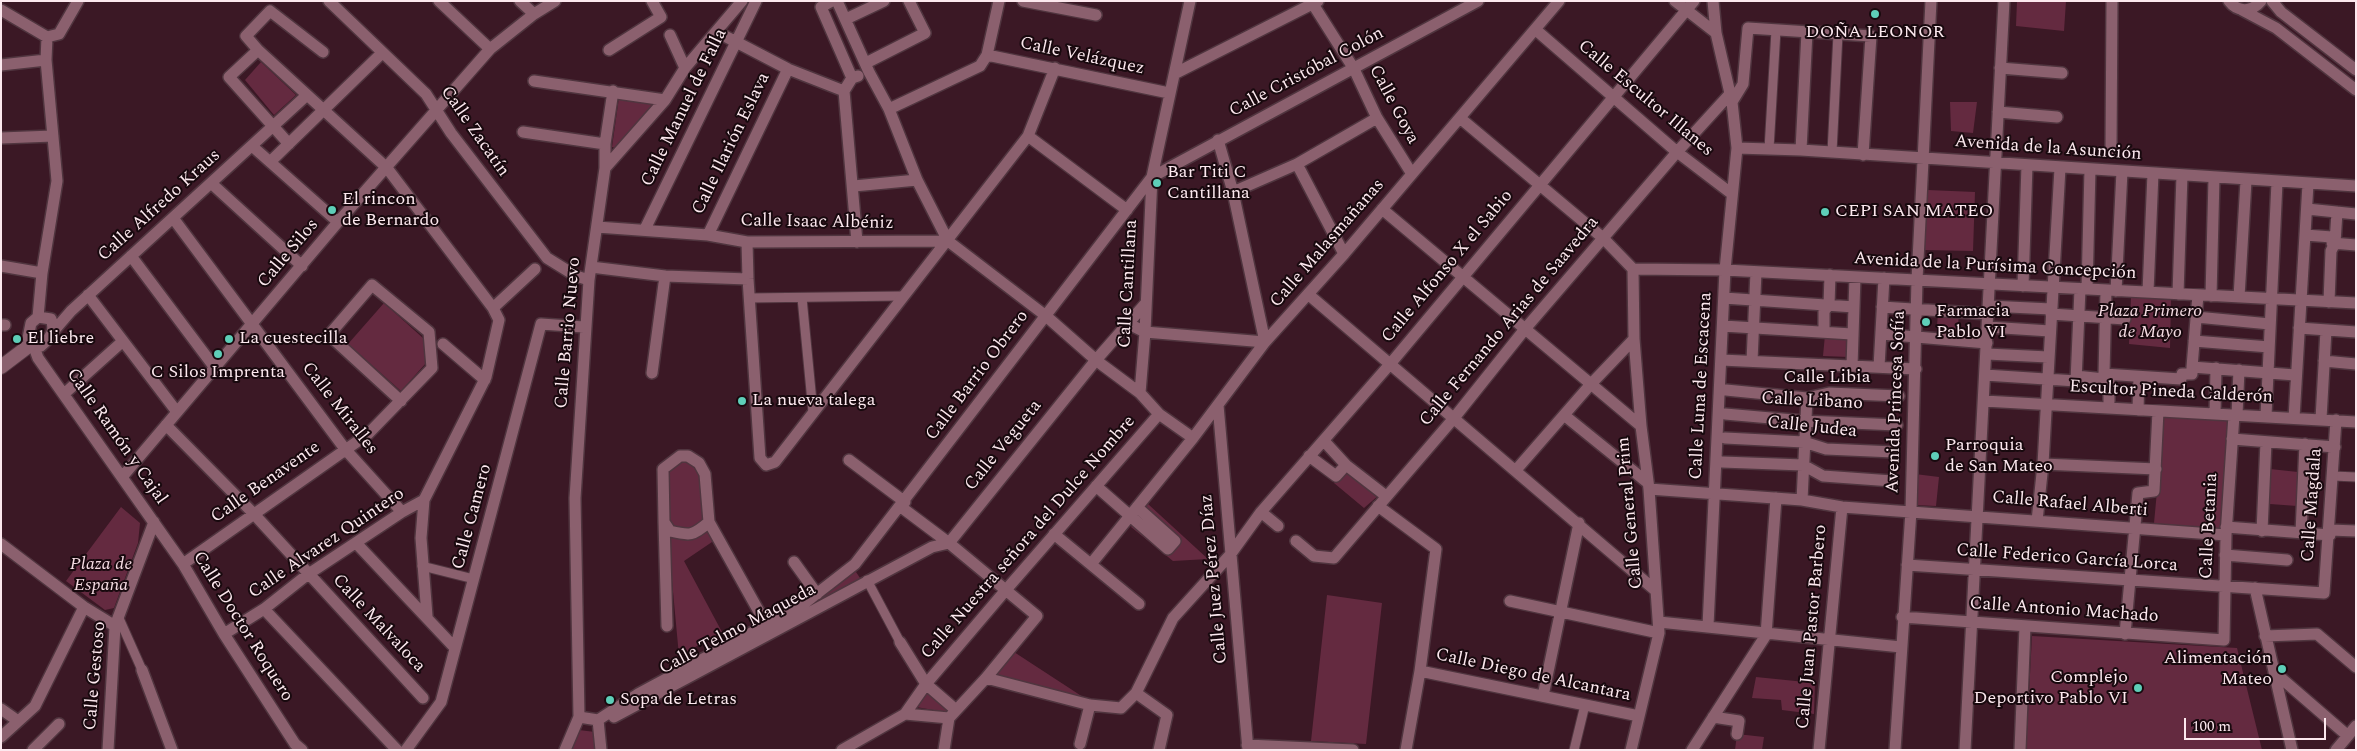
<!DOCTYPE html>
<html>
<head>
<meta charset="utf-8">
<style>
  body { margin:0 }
  #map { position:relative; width:2357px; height:751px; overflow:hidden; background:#3b1825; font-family:Spectral,serif }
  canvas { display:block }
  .frame { position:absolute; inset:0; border:2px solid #fce8ee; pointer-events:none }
  .scale { position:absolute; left:2184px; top:718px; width:142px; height:22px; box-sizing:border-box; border:2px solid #fce8ee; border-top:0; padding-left:6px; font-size:15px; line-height:18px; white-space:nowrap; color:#fce8ee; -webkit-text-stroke:4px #18090e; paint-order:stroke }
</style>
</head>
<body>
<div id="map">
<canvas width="2357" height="751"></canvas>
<div class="frame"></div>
<div class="scale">100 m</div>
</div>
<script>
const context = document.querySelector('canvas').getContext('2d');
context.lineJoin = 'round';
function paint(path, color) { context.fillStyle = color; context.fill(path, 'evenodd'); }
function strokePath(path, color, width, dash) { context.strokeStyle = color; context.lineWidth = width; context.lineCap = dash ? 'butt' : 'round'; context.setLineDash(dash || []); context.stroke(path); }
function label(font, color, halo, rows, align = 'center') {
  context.font = font + ' Spectral,serif'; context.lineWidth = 4; context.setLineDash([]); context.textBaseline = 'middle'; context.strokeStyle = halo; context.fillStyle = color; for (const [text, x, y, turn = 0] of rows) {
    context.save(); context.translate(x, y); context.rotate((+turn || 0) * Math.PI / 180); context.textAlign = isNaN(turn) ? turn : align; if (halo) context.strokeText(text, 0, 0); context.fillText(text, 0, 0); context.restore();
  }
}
paint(new Path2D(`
  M2017,1H2066L2064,31L2016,26Z
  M261,62L296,95L274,115L245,80Z
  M619,97L655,104L619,149L612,147Z
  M1950,102H1977L1973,133L1951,131Z
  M1928,190L1975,192L1973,251L1924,250Z
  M2131,297L2171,300L2170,348L2129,344Z
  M384,303L424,339L426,363L401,391L348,344Z
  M1938,314H1959L1957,337L1936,336Z
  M1825,335H1850L1849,357L1823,356Z
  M2164,417L2229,418L2221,531L2154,523Z
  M684,460L701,467L712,542L684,561L722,632L679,656L671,570L669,468Z
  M2270,469L2298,472L2297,506L2270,504Z
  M1345,470L1379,495L1364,508L1334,483Z
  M1915,474L1939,477L1936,506L1915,505Z
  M1148,504L1208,559L1173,561L1131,527Z
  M121,507L140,523L138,543L114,608L105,610L66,581Z
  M854,569L862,581L810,610L805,605Z
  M1327,595L1382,603L1366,744L1311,741Z
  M2032,636L2237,648L2262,750H2026Z
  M1014,652L1083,697L994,675Z
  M1756,677L1815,683L1814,714L1782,710L1781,700L1752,698Z
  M927,690L950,709L945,712L916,707Z
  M579,730L595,732L598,750H567Z
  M1737,734L1764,737L1762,750H1735Z`), '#642a40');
const pedestrian = new Path2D(`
  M1769,149L1776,30
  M1832,152L1838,34
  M749,298L902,296
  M802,298L813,412
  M2333,476L2356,477
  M422,566L474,579
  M867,580L900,642
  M118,616L142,670
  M1574,750L1585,705`);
const minor = new Path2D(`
  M329,1L426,94L451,133L547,258L576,276L589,280
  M439,1L490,49
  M520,1L534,14
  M832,1L821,7L852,78L858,76
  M837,1L869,72L889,109L917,180L948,241L1046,316L1096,360
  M1023,1L1096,15
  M1311,1L1354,69L1377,118L1412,174
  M1675,1L1716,33
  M2229,1C2238,13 2252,12 2261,1
  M2272,1L2281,12L2356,70
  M1,10L47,37L59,34L78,1
  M2242,10L2276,28L2356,90
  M846,19L884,1
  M1536,30L1677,152L1732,194
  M717,32L788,69L844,91
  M670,35L685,68
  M258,50L246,36L270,11L323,52
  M609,50L661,17L652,1
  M987,55L1169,93
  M866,63L925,33L909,1
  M1,65L46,60
  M2000,68L2062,73
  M1176,73L1318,1
  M852,78L844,91L857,242
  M534,81L665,100
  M1732,102L1743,84L1748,28L1871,36L1863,155
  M889,109L980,66L987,55L999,1
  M1998,112L2057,117
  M1460,118L1603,238L1633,269
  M523,132L605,144
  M1028,136L1127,210
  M1,138L53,136
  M1218,140L1233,192L1265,342
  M289,144L229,77L258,50L387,168L493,308L499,320L486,377L424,500L421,538L427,616
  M252,146L338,222
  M1737,148L1801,150L2356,186
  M2111,149L2112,1
  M1801,150L1807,32
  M270,162L382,53
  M1297,164L1344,254
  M605,168V144L613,91
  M211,183L302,266
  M854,186L917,180
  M1233,192L1297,164L1377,118
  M1382,209L1641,426
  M2307,209L2356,214
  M173,218L345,449L402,512
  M597,227L708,235L747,242L948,241
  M645,229L756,1
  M708,235L788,69
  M2305,235L2332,237V243L2356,245
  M747,242L748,279L760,458L766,465L775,462L1028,136L1055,68
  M131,256L215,368
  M1,266L42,273
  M591,267L665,276L748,279
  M1633,269L1725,270L2356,303
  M2023,286L2027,165
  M2087,289L2090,169
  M2106,290L2104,374L2109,382V402
  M2116,291L2122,171
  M2148,292L2153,173
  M2178,294L2182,175
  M88,295L177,412
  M1309,295L1655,590
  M2211,296L2214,178
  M2239,297L2246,181
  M1724,298L1854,307
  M2329,302L2331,251L2335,243L2337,212
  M1989,306L2051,309
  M1882,307L1989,314
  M493,308L535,269
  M2051,314L2125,319
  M38,317L42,273L57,181L46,60L47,37
  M38,317L51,319C56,331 50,338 41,346L34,347L28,338L31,323Z
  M2196,317L2270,324
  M1127,323L1145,332L1265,342
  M1,325H5
  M1723,326L1852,334
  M1988,327L2050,331
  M2299,328L2356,332
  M1824,332V311L1829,305L1830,275
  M52,333L71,311L307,95
  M1881,334L1987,343
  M2194,341L2269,347
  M443,344L485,380
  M34,347L38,358L183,564L224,634L295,744L302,750
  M1987,354L2048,357
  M1721,360L1916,369
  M1752,361L1756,272
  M2324,361L2356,364
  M1101,364L1140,393L1159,414L1193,438
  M1852,366L1855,277
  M1879,367L1884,278
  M2192,367L2198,295
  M652,373L665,276
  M1985,375L2076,381L2080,289
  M2076,376L2104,379V374L2181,379L2182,374H2192V367L2295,375
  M1726,390L1807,398L1829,393L1899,396
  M1140,393L1145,332L1152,177L1190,1
  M64,394L123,341
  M1984,401L2356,422
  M1218,405L1248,750
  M2138,410L2139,377
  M1725,414L1805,421L1897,425
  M2215,414L2216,368
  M1564,415L1648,483
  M2237,415L2239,370
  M2266,416L2277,182
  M2294,418L2308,184
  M2321,419L2326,330
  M166,425L253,513L423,698
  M1725,438L1804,442L1826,449L1894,452
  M2232,439L2335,447
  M1324,441L1346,465L1386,496
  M1309,456L1336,476L1346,465
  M849,460L905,502
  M1722,462L1803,465L1823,476L1892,481
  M2043,464L2156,469
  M1516,470L1591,384L1634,339
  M123,476L338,222L490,49L534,14L555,1
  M1096,486L1168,549L1175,541L1137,507
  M1649,489L1802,500L1842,507L2226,535
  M1802,500L1807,398
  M1378,506L1436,549L1420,671L1406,750
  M901,507L949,543L1037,616L986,678L949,718L944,750
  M1261,512L1278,526
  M2037,521L2043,464L2060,168
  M664,522L667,626
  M709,522C693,536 690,536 670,531L664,522L663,469L680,456H688L699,463L705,474L709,522L767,626
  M2226,527L2330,535
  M2330,530L2356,531
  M2262,531L2266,442
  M2301,533L2305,444
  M1054,534L1139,604
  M1296,541L1314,556L1334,558L1454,418L1525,329L1677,152L1729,95
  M1,544L84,607L115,626
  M357,544L455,648
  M2225,555L2287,560
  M794,562L817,594
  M183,564L368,434L432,368L429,332L372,285L329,335L401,401
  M1091,564L1193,438L1265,342L1344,254L1559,1
  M1907,565L2324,593L2336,420
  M2255,588L2292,750
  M1510,601L1659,633
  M264,609L397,750
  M1902,617L2224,640L2226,535L2234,415
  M1659,622L1901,647
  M1708,626L1725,270L1737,148L1732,102L1716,33L1713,1
  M224,634L264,609L307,575L402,512L424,500
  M2125,634L2138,493L2154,491L2158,411
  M2265,636L2317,634L2356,667
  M900,642L926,684L956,710
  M142,670L172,750
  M1420,671L1639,716
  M2274,672L2348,736
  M986,678L1090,705L1121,708L1136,693L1173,618L1230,555L1261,512L1391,363L1694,1
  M1136,693L1167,715L1159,750
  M1543,696L1579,523
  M1,709L18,721
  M905,714L949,718
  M579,717L575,498L589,280L605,168L665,100L685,68L742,1
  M614,717L932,547L949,543L1096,360L1146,303
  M1713,717L1739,721L1737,734
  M598,720L638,694L801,606L855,564L1152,177L1478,1
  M1,737L35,706L84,607
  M1080,744L1090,705
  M1247,745L1353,750
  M33,750L59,724
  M108,750L115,626L154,522
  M406,750L441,702L541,324L584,327
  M565,750L579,717L598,720L601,750
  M842,750L905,714L926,684L1005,591L1159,414
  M1631,750L1659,633L1649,489L1641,426L1634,339L1633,269
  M1692,750L1766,635L1776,498
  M1819,750L1842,507
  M1895,750L1911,511L1917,280L1931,1
  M1965,750L2004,1
  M2020,750L2025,626
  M2336,750L2356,726`);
const tertiary = new Path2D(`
  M1,367L30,345`);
strokePath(pedestrian, '#50353f', 11);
strokePath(minor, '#50353f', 14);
strokePath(tertiary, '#50353f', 16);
strokePath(pedestrian, '#8b606e', 9);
strokePath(minor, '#8b606e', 11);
strokePath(tertiary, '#8b606e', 14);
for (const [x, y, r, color] of [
  [1875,14,5,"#5eceb8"],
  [1157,183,5,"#5eceb8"],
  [332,210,5,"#5eceb8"],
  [1825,212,5,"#5eceb8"],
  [1926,322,5,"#5eceb8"],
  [17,339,5,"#5eceb8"],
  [229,339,5,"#5eceb8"],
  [218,354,5,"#5eceb8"],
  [742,401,5,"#5eceb8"],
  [1935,456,5,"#5eceb8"],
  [2282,669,5,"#5eceb8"],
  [2138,688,5,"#5eceb8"],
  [610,700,5,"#5eceb8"]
]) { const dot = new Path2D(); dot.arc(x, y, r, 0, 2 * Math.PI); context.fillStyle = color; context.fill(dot); strokePath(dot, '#18090e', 2); }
label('18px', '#fce8ee', '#18090e', [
  ["DOÑA LEONOR",1875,33,"center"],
  ["Bar Titi C",1167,173],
  ["Cantillana",1167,194],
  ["El rincon",342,200],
  ["de Bernardo",342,221],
  ["CEPI SAN MATEO",1835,212],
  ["Farmacia",1936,312],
  ["Pablo VI",1936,333],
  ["El liebre",27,339],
  ["La cuestecilla",239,339],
  ["C Silos Imprenta",218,373,"center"],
  ["La nueva talega",752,401],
  ["Parroquia",1945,446],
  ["de San Mateo",1945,467],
  ["Alimentación",2272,659,"right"],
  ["Mateo",2272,680,"right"],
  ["Complejo",2128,678,"right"],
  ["Deportivo Pablo VI",2128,699,"right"],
  ["Sopa de Letras",620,700]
], 'left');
label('18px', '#fce8ee', '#18090e', [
  ["Calle Velázquez",1082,57,12],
  ["Calle Cristóbal Colón",1307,73,-28],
  ["Calle Escultor Illanes",1645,99,40],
  ["Calle Goya",1393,105,62],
  ["Calle Manuel de Falla",685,108,-64],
  ["Calle Zacatín",474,132,55],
  ["Calle Ilarión Eslava",732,144,-64],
  ["Avenida de la Asunción",2048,149,4],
  ["Calle Alfredo Kraus",160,206,-42],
  ["Calle Isaac Albéniz",817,223,1],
  ["Calle Malasmañanas",1328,244,-49],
  ["Calle Silos",289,254,-50],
  ["Calle Alfonso X el Sabio",1448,267,-50],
  ["Avenida de la Purísima Concepción",1995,267,3],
  ["Calle Cantillana",1129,284,-87],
  ["Calle Fernando Arias de Saavedra",1510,322,-50],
  ["Calle Barrio Nuevo",569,333,-85],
  ["Calle Barrio Obrero",978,376,-53],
  ["Calle Libia",1827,378],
  ["Calle Luna de Escacena",1702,386,-87],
  ["Escultor Pineda Calderón",2171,393,3],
  ["Calle Libano",1812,402,3],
  ["Avenida Princesa Sofía",1897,402,-88],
  ["Calle Miralles",339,409,52],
  ["Calle Judea",1812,428,6],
  ["Calle Ramón y Cajal",116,437,55],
  ["Calle Vegueta",1004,446,-51],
  ["Calle Benavente",266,483,-35],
  ["Calle Rafael Alberti",2070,505,5],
  ["Calle Magdala",2313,505,-86],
  ["Calle General Prim",1631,513,-95],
  ["Calle Camero",473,517,-75],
  ["Calle Betania",2210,526,-87],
  ["Calle Nuestra señora del Dulce Nombre",1029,538,-49],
  ["Calle Alvarez Quintero",327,544,-34],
  ["Calle Federico García Lorca",2067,559,4],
  ["Calle Juez Pérez Díaz",1215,579,-95],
  ["Calle Antonio Machado",2064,611,4],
  ["Calle Malvaloca",378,624,47],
  ["Calle Doctor Roquero",242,627,58],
  ["Calle Juan Pastor Barbero",1813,627,-85],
  ["Calle Telmo Maqueda",738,630,-28],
  ["Calle Gestoso",96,676,-85],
  ["Calle Diego de Alcantara",1533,676,12]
]);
label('italic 18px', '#f5dce3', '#18090e', [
  ["Plaza Primero",2150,312],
  ["de Mayo",2150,333],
  ["Plaza de",101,565],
  ["España",101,586]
]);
</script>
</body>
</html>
